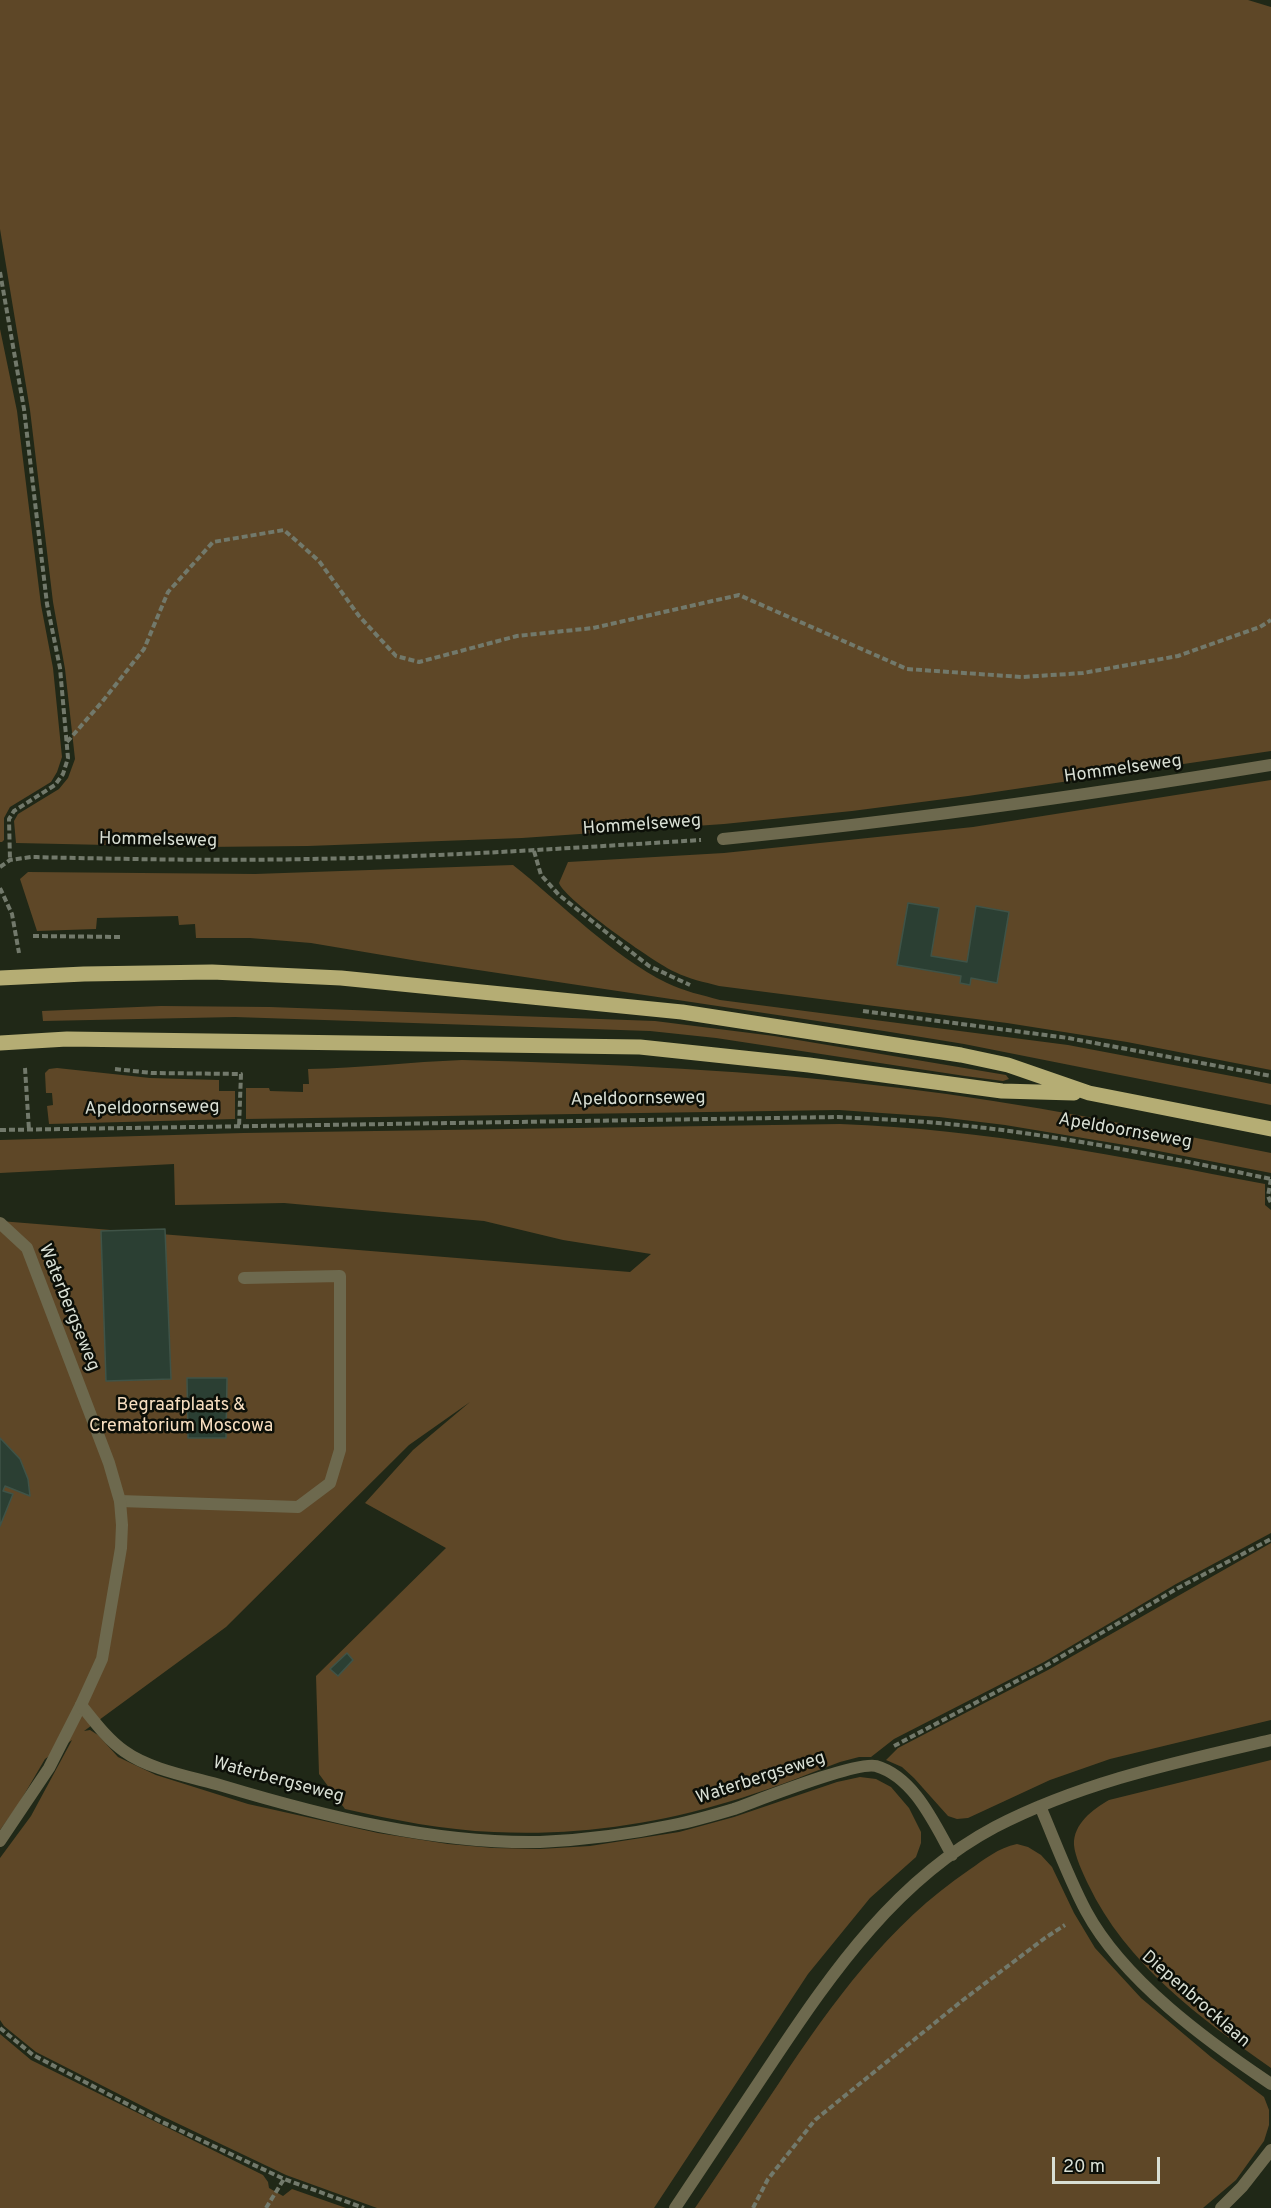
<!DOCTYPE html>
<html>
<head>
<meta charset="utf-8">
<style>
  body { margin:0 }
  #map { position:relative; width:1271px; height:2208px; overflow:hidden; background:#202817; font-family:Overpass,sans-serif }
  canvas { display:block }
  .scale { position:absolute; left:1052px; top:2157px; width:108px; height:27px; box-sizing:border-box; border:3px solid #d9dfd4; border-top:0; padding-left:8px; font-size:18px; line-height:21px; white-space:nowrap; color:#d9dfd4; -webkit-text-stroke:4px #0c0f08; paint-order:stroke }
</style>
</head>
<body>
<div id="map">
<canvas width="1271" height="2208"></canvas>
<div class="scale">20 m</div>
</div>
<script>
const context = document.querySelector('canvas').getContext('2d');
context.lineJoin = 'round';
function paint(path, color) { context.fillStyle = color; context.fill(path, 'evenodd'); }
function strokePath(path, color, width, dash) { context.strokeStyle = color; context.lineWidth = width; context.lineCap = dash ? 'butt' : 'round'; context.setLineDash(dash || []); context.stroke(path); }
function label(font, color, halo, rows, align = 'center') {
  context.font = font + ' Overpass,sans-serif'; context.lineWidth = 5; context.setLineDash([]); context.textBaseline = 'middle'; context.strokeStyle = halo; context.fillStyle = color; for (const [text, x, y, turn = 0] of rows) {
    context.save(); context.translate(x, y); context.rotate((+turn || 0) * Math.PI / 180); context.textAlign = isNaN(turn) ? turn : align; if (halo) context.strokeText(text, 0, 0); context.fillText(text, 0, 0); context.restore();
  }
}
paint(new Path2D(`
  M0,0H1248L1271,7V751L968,796L852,811L724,824L522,838L308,846L200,847L16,843L14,821L18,814L59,789L68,778L75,759L65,669L53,602L30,410L0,229Z
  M0,329L17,411L41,605L53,668L62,757L57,772L51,782L10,807L4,818V840L2,842H0Z
  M1271,780V1070L1127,1042L1007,1023L719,986C704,982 689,979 675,972C655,963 565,900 559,883L568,862L724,853L973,827Z
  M513,865C561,903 612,956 667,983C683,991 702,995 720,1000L1068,1045L1242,1078L1271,1084V1105L964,1044L884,1031L418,961L311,943L250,938H196L195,924L179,925L178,916L97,918L96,929L37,931L20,879L28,872L255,874Z
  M161,1006L270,1007L655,1021L774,1036L1006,1075L1009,1079L1003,1081L965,1076L716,1038L650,1031L235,1017L43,1021L42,1011Z
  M462,1060C608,1064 755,1070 900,1088C1025,1103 1148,1128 1271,1153V1173L1143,1148L1005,1125L939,1117L839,1110L246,1119V1088H269L270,1091L303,1092V1084H309L308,1069C360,1068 411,1062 462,1060Z
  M57,1068L150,1078L219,1080V1091H235V1119L49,1124L47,1106L53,1105L52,1093H46L45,1073L49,1069Z
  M840,1124C984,1129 1124,1157 1265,1184V1205L1271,1210V1533L1176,1584L1044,1662L894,1739L871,1757H859L840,1762C803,1776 766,1791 728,1802C653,1825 572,1836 494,1832C443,1830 394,1820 345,1809L319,1774L316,1676L446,1548L365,1503L413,1450L470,1402L409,1445L226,1627L84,1731L90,1730L98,1735L118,1757L156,1775L248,1804L378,1833L448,1844L493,1848L540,1849L590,1846L679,1832L734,1817L837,1782L860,1777L876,1779L891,1787L909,1808L921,1832V1843L916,1857L870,1898L808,1974L654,2208H377L286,2175L162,2116L36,2052L4,2026L0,2020V1858L31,1816L72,1740L45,1759L18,1805L0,1830V1221L630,1272L651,1254L563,1240L484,1221L284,1203L175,1205L174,1164L0,1173V1140L243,1133Z
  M1271,1543V1720L1110,1759L1050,1780L968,1818L957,1819L948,1816L914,1778L902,1767L886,1760L898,1748L1048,1670Z
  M1271,1760V2068C1200,2018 1126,1964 1088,1884C1083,1873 1075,1857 1074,1845C1073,1824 1093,1809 1109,1800Z
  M1017,1844L1028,1847L1041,1855L1052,1867L1074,1913L1095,1948L1141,1998L1211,2057L1264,2097L1269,2110V2125L1264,2141L1236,2180L1203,2208H695C723,2166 751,2125 779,2083C832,2003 889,1924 969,1870C985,1859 998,1848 1017,1844Z
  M0,2034L31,2060L263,2175L268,2182L269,2188L283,2196L292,2189L346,2208H0Z`), '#5e4727');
const building = new Path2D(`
  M908,903L939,908L931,956L967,962L976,906L1009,912L997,983L971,978L970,985L960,983L961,976L897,965Z
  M165,1229L171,1379L106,1381L101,1231Z
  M187,1378H227L226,1438H188Z
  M0,1438L20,1459L28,1479L30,1496L5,1486L3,1491L13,1494L0,1526Z
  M347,1653L353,1660L338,1676L330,1669Z`);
paint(building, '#2b3f33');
strokePath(building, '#3f5347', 1.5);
strokePath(new Path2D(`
  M0,272L24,409L47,604L60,668L68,758L63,774L55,785L14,811L9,819L10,860
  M67,742L102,702L144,649L168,592L213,542L284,530L319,561L359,616L396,656L419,662L517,636L593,628L739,595L907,669L1022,677L1083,673L1178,656L1260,627L1271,620
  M534,851L541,875L559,895L649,966L690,985
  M0,867L10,860L31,857C123,859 215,861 307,859C439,857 570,848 701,840
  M0,888L12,914L19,953
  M33,936L122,937
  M863,1011L1068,1038L1271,1076
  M25,1068L29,1130
  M115,1069L152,1073L241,1074L239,1127
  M0,1130L838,1117C871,1119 905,1120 938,1123C1050,1133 1161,1156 1271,1179
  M1271,1179L1268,1196L1271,1203
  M894,1746L1047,1665L1178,1588L1271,1539
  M0,2028L33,2055L160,2121L284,2179L364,2208
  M266,2208L284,2179
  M753,2208L768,2179L815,2120L963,2000L1045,1938L1065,1925`), '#72796b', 4, [6, 3]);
strokePath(new Path2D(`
  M120,1501L298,1507L330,1483L340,1450V1276L244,1278
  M0,1841L49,1768L81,1705`), '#6d694e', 12);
strokePath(new Path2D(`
  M723,839C906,821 1089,795 1271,765
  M0,1223L27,1248L109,1463L120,1501L122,1525L121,1548L102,1659L81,1705C94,1721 107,1739 124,1751C150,1770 192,1777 223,1786C323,1816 434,1844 540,1842C584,1840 630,1834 673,1825C693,1821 714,1815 734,1809C759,1800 856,1761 876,1766C914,1777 934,1823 952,1855
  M1040,1806C1055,1841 1068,1877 1086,1911C1123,1980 1207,2041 1271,2084
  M675,2208C708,2159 740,2110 773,2061C833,1971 897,1879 995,1827C1082,1782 1177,1762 1271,1740
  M1221,2208L1242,2187L1271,2150`), '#6d694e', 12);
strokePath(new Path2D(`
  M0,978L84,974L212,972L341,978L682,1012L961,1055L1008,1065L1089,1093L1271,1129
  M0,1043L67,1039L640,1047L809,1065L1002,1091L1074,1093`), '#b5ad74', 15);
label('18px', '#d9dfd4', '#0c0f08', [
  ["Hommelseweg",1123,770,-8],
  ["Hommelseweg",642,826,-4],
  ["Hommelseweg",158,841,1],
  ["Apeldoornseweg",638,1100,-1],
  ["Apeldoornseweg",152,1109,-1],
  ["Apeldoornseweg",1125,1132,10],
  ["Waterbergseweg",68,1308,68],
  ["Waterbergseweg",761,1779,-18],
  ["Waterbergseweg",278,1781,15],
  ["Diepenbrocklaan",1195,2000,41]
]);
label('18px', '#f7dec0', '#0c0f08', [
  ["Begraafplaats &",181,1406],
  ["Crematorium Moscowa",181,1427]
]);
</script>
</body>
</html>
